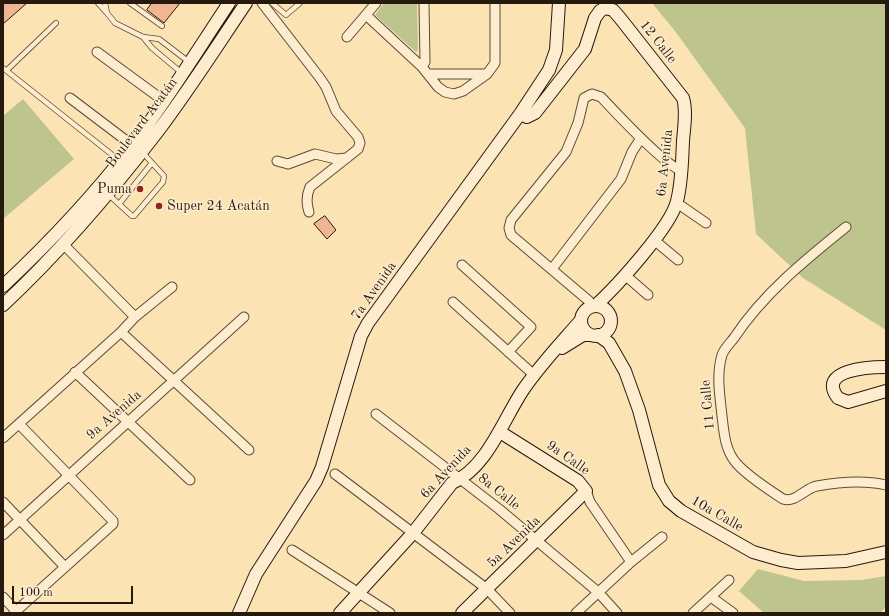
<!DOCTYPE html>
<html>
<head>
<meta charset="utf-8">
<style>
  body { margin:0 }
  #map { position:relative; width:889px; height:616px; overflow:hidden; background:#fce3b4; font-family:"Old Standard TT",serif }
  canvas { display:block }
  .frame { position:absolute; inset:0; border:4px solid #261a0f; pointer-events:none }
  .scale { position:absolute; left:12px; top:586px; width:121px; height:18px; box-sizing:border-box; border:2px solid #261a0f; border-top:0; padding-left:5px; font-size:12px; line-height:14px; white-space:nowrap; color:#261a0f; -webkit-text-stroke:3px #fdedce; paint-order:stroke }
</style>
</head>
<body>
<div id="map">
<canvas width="889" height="616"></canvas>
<div class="frame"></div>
<div class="scale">100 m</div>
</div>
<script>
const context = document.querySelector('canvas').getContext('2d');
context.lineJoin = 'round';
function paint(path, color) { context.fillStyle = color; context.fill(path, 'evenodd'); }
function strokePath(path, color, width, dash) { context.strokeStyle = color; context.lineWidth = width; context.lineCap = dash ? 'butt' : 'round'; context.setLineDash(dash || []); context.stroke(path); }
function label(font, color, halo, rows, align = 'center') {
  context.font = font + ' "Old Standard TT",serif'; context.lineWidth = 3; context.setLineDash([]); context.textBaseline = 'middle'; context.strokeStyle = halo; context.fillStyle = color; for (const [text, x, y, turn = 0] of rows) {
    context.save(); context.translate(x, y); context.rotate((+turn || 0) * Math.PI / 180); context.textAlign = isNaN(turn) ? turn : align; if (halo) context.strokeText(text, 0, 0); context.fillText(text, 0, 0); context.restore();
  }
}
paint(new Path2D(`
  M384,3H417L418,50L416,52L375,15Z
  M652,3H886V330L803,278L756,234L745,128L675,31Z
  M23,99L74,159L3,219V116Z
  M758,569L804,581L862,580L886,576V607L880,613H764L739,591Z`), '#bdc48e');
const building = new Path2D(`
  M3,3H27L3,24Z
  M152,3H180L164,23L147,10Z
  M325,216L336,230L327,239L314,224Z`);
paint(building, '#efb594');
strokePath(building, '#261a0f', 1);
const lane = new Path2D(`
  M98,3L106,12
  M105,3L107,13L115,23L143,37L159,39L189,62
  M130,3L162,26
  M272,3L286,15L300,3
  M143,37L152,48L183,74
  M3,68L120,161
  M7,70L56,23
  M108,194L132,216H134L163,182L164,176L143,153
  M119,204L152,163`);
const street = new Path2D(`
  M262,3L320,78L326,87L336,111L358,137L360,143L358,149L310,187C306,196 306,203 309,212
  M366,15L422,67L438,87L445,92L454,94L463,91L487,74L495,63V3
  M347,37L376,3
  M97,52L164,101
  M422,67L425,62L424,3
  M428,74H487
  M70,98L132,145
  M277,161L288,164L315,154L336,159L347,158
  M677,203L706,223
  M846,227C805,260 763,294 734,338C730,343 724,349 722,355C716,375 720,396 722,416C724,433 725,451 737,464C750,478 768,489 783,499C796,503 805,488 817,486C839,482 864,480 886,485
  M654,240L678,260
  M63,244L135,317
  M462,265L531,327L508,352
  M552,269L621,179L632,152L641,138
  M625,275L648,295
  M589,301L511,235L509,228L511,220L566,152L578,123L584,98L592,94L601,97C616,113 664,165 682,171
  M453,302L534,375
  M121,332L249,450
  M75,372L190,480
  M376,414L499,509L598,592L617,613
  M3,438L121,332L135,317L172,287
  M335,474L487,589L510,613
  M586,491L590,502L631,562
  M3,502L65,567
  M3,535L244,317
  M292,550L390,613
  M3,597L16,611
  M711,597L733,613
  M14,613L113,524V521L19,424
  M576,613L631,562L662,537
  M693,613L729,580`);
const secondary = new Path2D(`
  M520,114L527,117L535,113L585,49L595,18L600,11L605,8L613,10L620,18L683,98C687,111 684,128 683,141C682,161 682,182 677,201C671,227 615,288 595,306
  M3,286C49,243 93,196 132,146C167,100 197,51 229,3
  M3,305C60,252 111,192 158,131C189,90 217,46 246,3
  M581 321a15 15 0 1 1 30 0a15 15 0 1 1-30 0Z
  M598,335L609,343L625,371L639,410L659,485L669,501L681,511L753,552L781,560L798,563L846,561L886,552
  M562,348L583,335H591
  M886,367C871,367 816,369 838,398L848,402L886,391
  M239,613L256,574L316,481L322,467L361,336L368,323L520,114L549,70L556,50L559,3
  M340,613L413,533L452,483C487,468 503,420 523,390C540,365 561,343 581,320
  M462,613L586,491L578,481L500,432`);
strokePath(lane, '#5c4c38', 6);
strokePath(street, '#5c4c38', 11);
strokePath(secondary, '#261a0f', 14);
strokePath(lane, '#fdedce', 4.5);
strokePath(street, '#fdedce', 9);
strokePath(secondary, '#fdedce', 12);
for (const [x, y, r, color] of [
  [140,189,4,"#8f2418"],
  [159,206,4,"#8f2418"]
]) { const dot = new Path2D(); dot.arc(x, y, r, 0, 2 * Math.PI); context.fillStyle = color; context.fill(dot); strokePath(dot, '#fdedce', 1.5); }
label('14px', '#261a0f', '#fdedce', [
  ["12 Calle",658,42,52],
  ["Boulevard Acatán",142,123,-53],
  ["6a Avenida",665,163,-84],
  ["7a Avenida",374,291,-55],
  ["11 Calle",708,405,-95],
  ["9a Avenida",114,415,-41],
  ["9a Calle",568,458,35],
  ["6a Avenida",446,472,-47],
  ["8a Calle",499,492,39],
  ["10a Calle",717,514,30],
  ["5a Avenida",514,542,-44]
]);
label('14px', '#261a0f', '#fdedce', [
  ["Puma",132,189],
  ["Super 24 Acatán",167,206,"left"]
], 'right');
</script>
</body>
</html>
